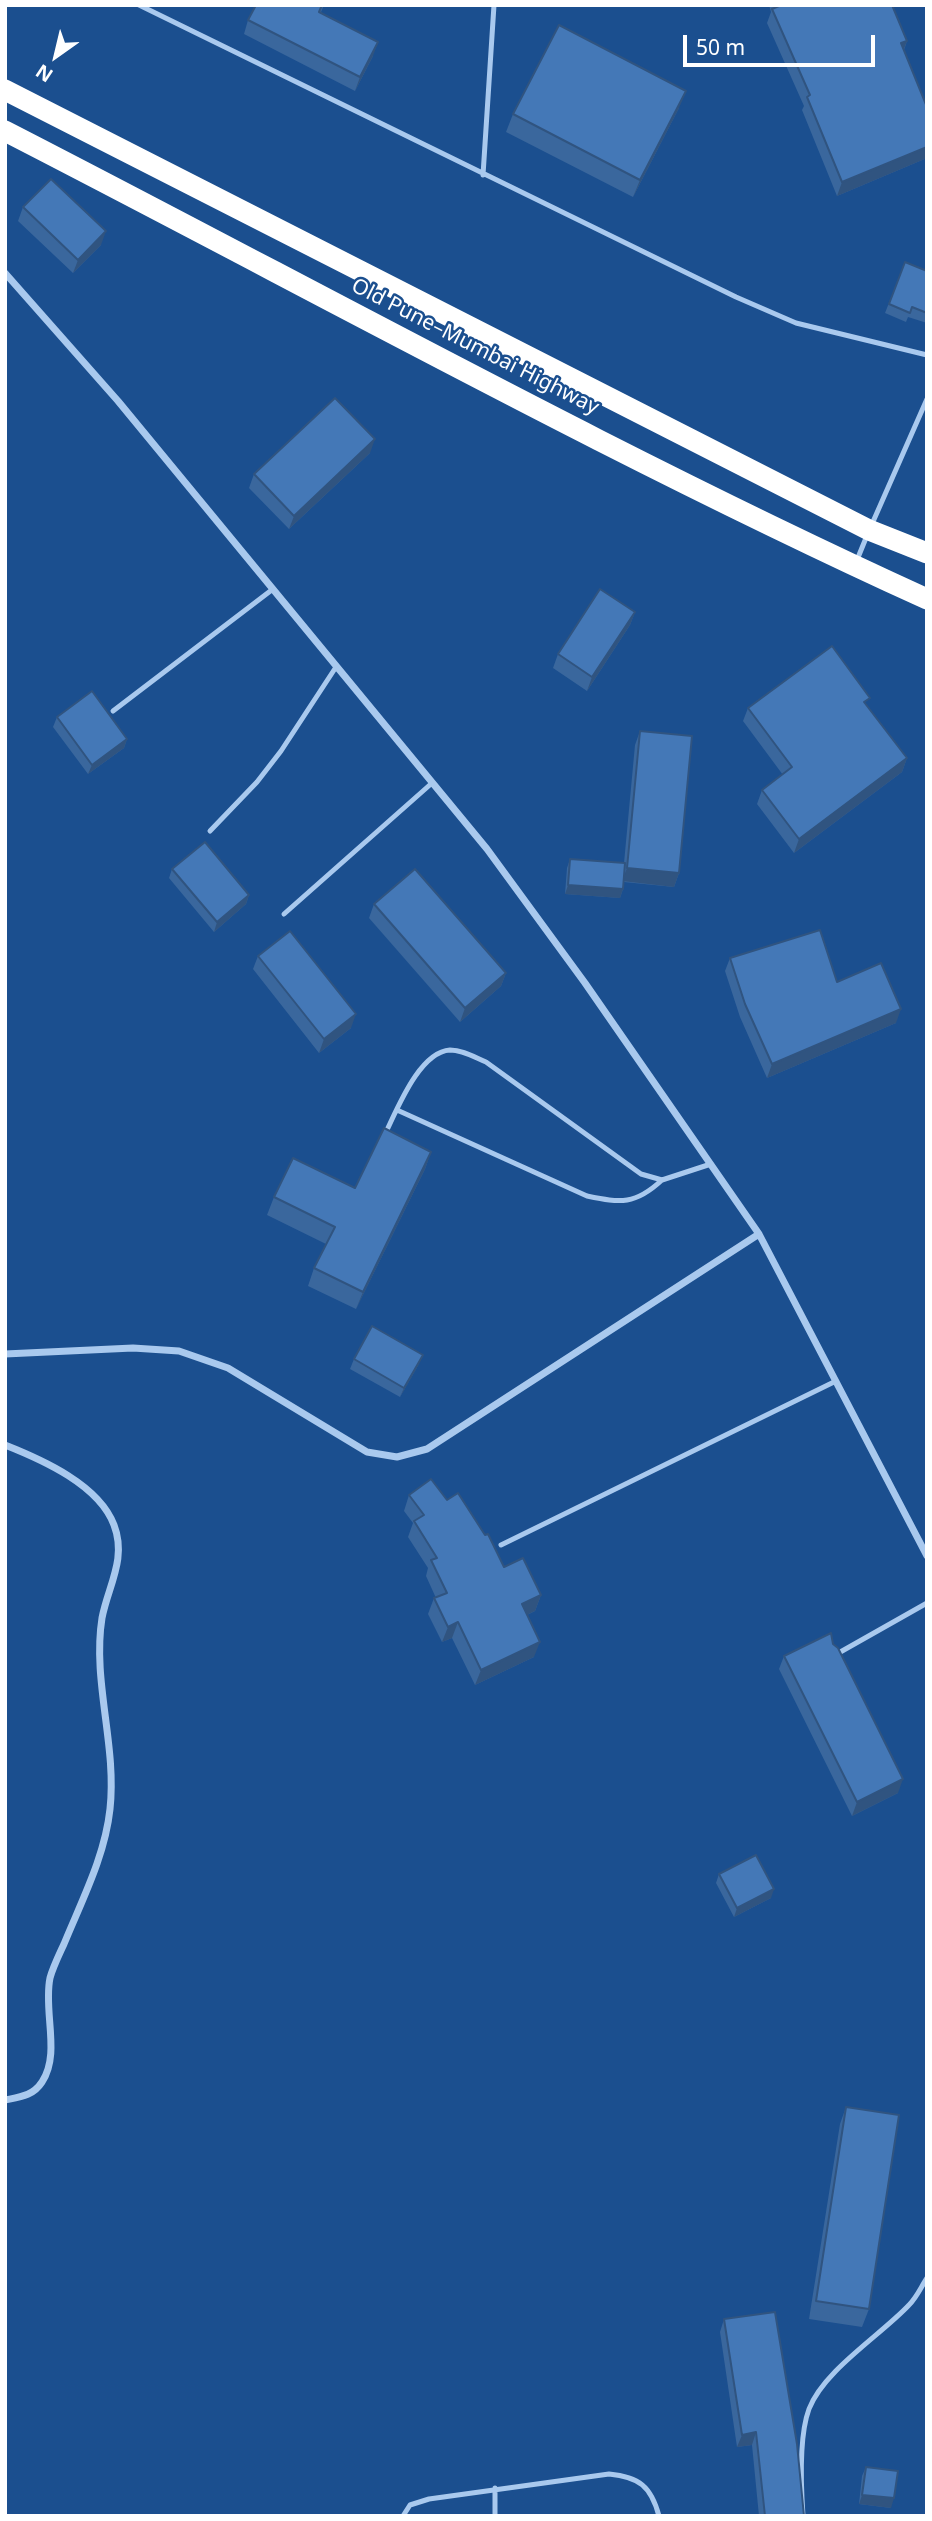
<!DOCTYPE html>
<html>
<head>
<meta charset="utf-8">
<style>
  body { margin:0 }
  #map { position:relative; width:932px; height:2521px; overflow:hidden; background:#1b4f8f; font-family:"Noto Sans",sans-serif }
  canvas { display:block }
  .frame { position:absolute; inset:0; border:7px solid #fff; pointer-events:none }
  .north { position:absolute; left:21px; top:21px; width:70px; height:70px; -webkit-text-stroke:5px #1b4f8f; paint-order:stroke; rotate:214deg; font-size:19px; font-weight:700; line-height:28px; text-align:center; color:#fff }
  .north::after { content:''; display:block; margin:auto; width:24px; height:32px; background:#fff; clip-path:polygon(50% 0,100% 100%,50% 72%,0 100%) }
  .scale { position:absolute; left:683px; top:35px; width:192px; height:32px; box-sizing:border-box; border:4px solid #fff; border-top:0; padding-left:9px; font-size:21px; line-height:24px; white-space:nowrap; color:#fff; -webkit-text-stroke:5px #1b4f8f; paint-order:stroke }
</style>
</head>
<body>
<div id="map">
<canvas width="932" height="2521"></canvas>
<div class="frame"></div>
<div class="north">N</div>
<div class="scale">50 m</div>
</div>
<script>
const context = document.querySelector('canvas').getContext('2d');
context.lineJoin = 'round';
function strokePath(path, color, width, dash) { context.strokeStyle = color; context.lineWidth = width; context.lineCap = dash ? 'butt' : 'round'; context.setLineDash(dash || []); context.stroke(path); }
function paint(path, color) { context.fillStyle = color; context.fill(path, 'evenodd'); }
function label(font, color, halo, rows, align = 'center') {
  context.font = font + ' "Noto Sans",sans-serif'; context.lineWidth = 5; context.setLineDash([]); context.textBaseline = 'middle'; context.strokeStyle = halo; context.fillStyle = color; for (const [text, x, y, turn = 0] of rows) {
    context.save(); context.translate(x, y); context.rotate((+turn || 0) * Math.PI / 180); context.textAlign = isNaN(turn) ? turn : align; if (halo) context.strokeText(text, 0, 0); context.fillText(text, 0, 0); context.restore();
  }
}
strokePath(new Path2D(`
  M139,5L736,297L796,323L927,355
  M483,175L494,5
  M872,524L927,399
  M857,560L868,533
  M113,711L273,589
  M210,831L257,782L281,751L336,667
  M284,914L432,783
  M397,1110L587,1196C621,1203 635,1205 662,1180
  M385,1134C397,1110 419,1052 450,1050C463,1050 474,1057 486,1062L641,1174L662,1180L711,1164
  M501,1545L836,1381
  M835,1655L927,1603
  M495,2488V2516
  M403,2516L410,2505L429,2499L609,2474C639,2477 651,2486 659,2516
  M803,2516C801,2487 799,2436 809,2409C824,2370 881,2335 909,2305C917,2297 921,2287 927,2278`), '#a9c9ee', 5);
strokePath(new Path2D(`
  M5,273L118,401L487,849L585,983L759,1234L927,1556
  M5,1354L133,1348L179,1351L228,1368L367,1452L397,1457L427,1449L759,1234
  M5,1445C43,1460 99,1485 114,1525C127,1559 108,1586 102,1618C92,1681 117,1745 110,1809C105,1856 82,1900 64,1944C59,1955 53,1967 50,1978C43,2011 61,2054 42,2082C33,2096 20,2097 5,2100`), '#a9c9ee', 7);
strokePath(new Path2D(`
  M5,90L869,530L927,553
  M5,131C311,288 613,456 927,599`), '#fff', 21);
paint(new Path2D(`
  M324,5L321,12L373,56L355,91L244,34L248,20Z
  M769,5H892L907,41L904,50L927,107V158L837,196L802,110L804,106L767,23L771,12Z
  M679,108L633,197L506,132L513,114Z
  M23,207L101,245L73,273L18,221Z
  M905,262L927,271V323L908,317L906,322L885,313Z
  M370,453L289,529L249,488L254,474Z
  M635,612L630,625L587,691L553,668L558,654Z
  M867,706L907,758L902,772L794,853L757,804L762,790L783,775L743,721L748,708Z
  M57,717L127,739L124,748L88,774L53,727Z
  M640,731L679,873L674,887L624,882L623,889L620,898L565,894L567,868L570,859L624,863L635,745Z
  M172,869L249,895L246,904L214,932L169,878Z
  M374,904L506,973L501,986L460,1022L369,918Z
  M258,956L351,1028L319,1053L253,969Z
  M730,958L837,982L896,1023L767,1078L740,1017L725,971Z
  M431,1152L425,1169L356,1309L308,1286L314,1268L326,1244L267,1215L274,1197L355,1188Z
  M354,1359L419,1364L400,1397L350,1369Z
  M409,1495L447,1500L504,1567L541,1595L535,1611L527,1615L534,1657L475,1685L452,1638L442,1642L428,1614L434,1598H436L426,1576L428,1568L408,1537L413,1523L404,1511Z
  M833,1644L898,1793L852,1816L779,1669L784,1656Z
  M719,1874L771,1898L734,1917L716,1883Z
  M846,2107L869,2309L862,2327L809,2319L840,2124Z
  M724,2319L804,2516H759L752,2445L737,2447L720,2332Z
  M866,2467L891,2508L859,2504L862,2476Z`), '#3a679d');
paint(new Path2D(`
  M907,41L902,54L901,43Z
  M378,42L373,56L355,91L360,77Z
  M686,91L679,108L633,197L640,180Z
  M927,147V158L837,196L842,182Z
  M106,231L101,245L73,273L78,260Z
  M375,439L370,453L289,529L294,516Z
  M635,612L630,625L587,691L592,677Z
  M127,739L124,748L88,774L92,765Z
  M907,758L902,772L794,853L799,839Z
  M627,868L679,873L674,887L622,881Z
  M568,885L623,889L620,898L565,894Z
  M249,895L246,904L214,932L217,922Z
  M506,973L501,986L460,1022L465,1008Z
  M901,1009L896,1023L767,1078L772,1064Z
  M356,1014L351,1028L319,1053L324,1039Z
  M431,1152L425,1169L356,1309L363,1292Z
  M423,1355L419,1364L400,1397L404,1388Z
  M541,1595L535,1611L516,1620L522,1604Z
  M458,1622L452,1638L442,1642L448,1627Z
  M540,1642L534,1657L475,1685L481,1670Z
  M903,1779L898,1793L852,1816L857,1802Z
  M774,1889L771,1898L734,1917L737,1908Z
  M756,2432L752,2445L737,2447L742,2435Z
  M862,2495L894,2498L891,2508L859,2504Z`), '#305480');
const building = new Path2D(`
  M256,5H322L319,12L378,42L360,77L248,20Z
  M779,5H892L907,41L901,43L927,107V147L842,182L807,97L810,95L772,9L779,6Z
  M559,25L686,91L640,180L513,114Z
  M51,179L106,231L78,260L23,207Z
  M905,262L927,271V313L912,307L910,313L889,304Z
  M335,398L375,439L294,516L254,474Z
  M600,589L635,612L592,677L558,654Z
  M832,646L870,698L864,702L907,758L799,839L762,790L792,767L748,708Z
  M92,691L127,739L92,765L57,717Z
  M640,731L692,736L679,873L627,868Z
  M205,842L249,895L217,922L172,869Z
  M570,859L625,863L623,889L568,885Z
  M415,869L506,973L465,1008L374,904Z
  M820,930L837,982L881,963L901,1009L772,1064L745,1004L730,958Z
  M290,931L356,1014L324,1039L258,956Z
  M384,1128L431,1152L363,1292L314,1268L335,1227L274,1197L293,1158L355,1188Z
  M372,1326L423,1355L404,1388L354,1359Z
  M431,1479L447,1500L458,1493L485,1535L488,1534L504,1567L523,1558L541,1595L522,1604L540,1642L481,1670L458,1622L448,1627L434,1598L447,1593L431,1560L437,1558L414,1521L424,1515L409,1495Z
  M831,1633L833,1644L838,1648L903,1779L857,1802L784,1656Z
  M756,1855L774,1889L737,1908L719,1874Z
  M846,2107L899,2115L869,2309L816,2301Z
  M775,2312L797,2444L804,2516H765L756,2432L742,2435L724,2319Z
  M866,2467L898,2471L894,2498L862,2495Z`);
paint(building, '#4478b7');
strokePath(building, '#305480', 2);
label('21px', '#fff', '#1b4f8f', [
  ["Old Pune–Mumbai Highway",475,347,27]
]);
</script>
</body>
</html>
